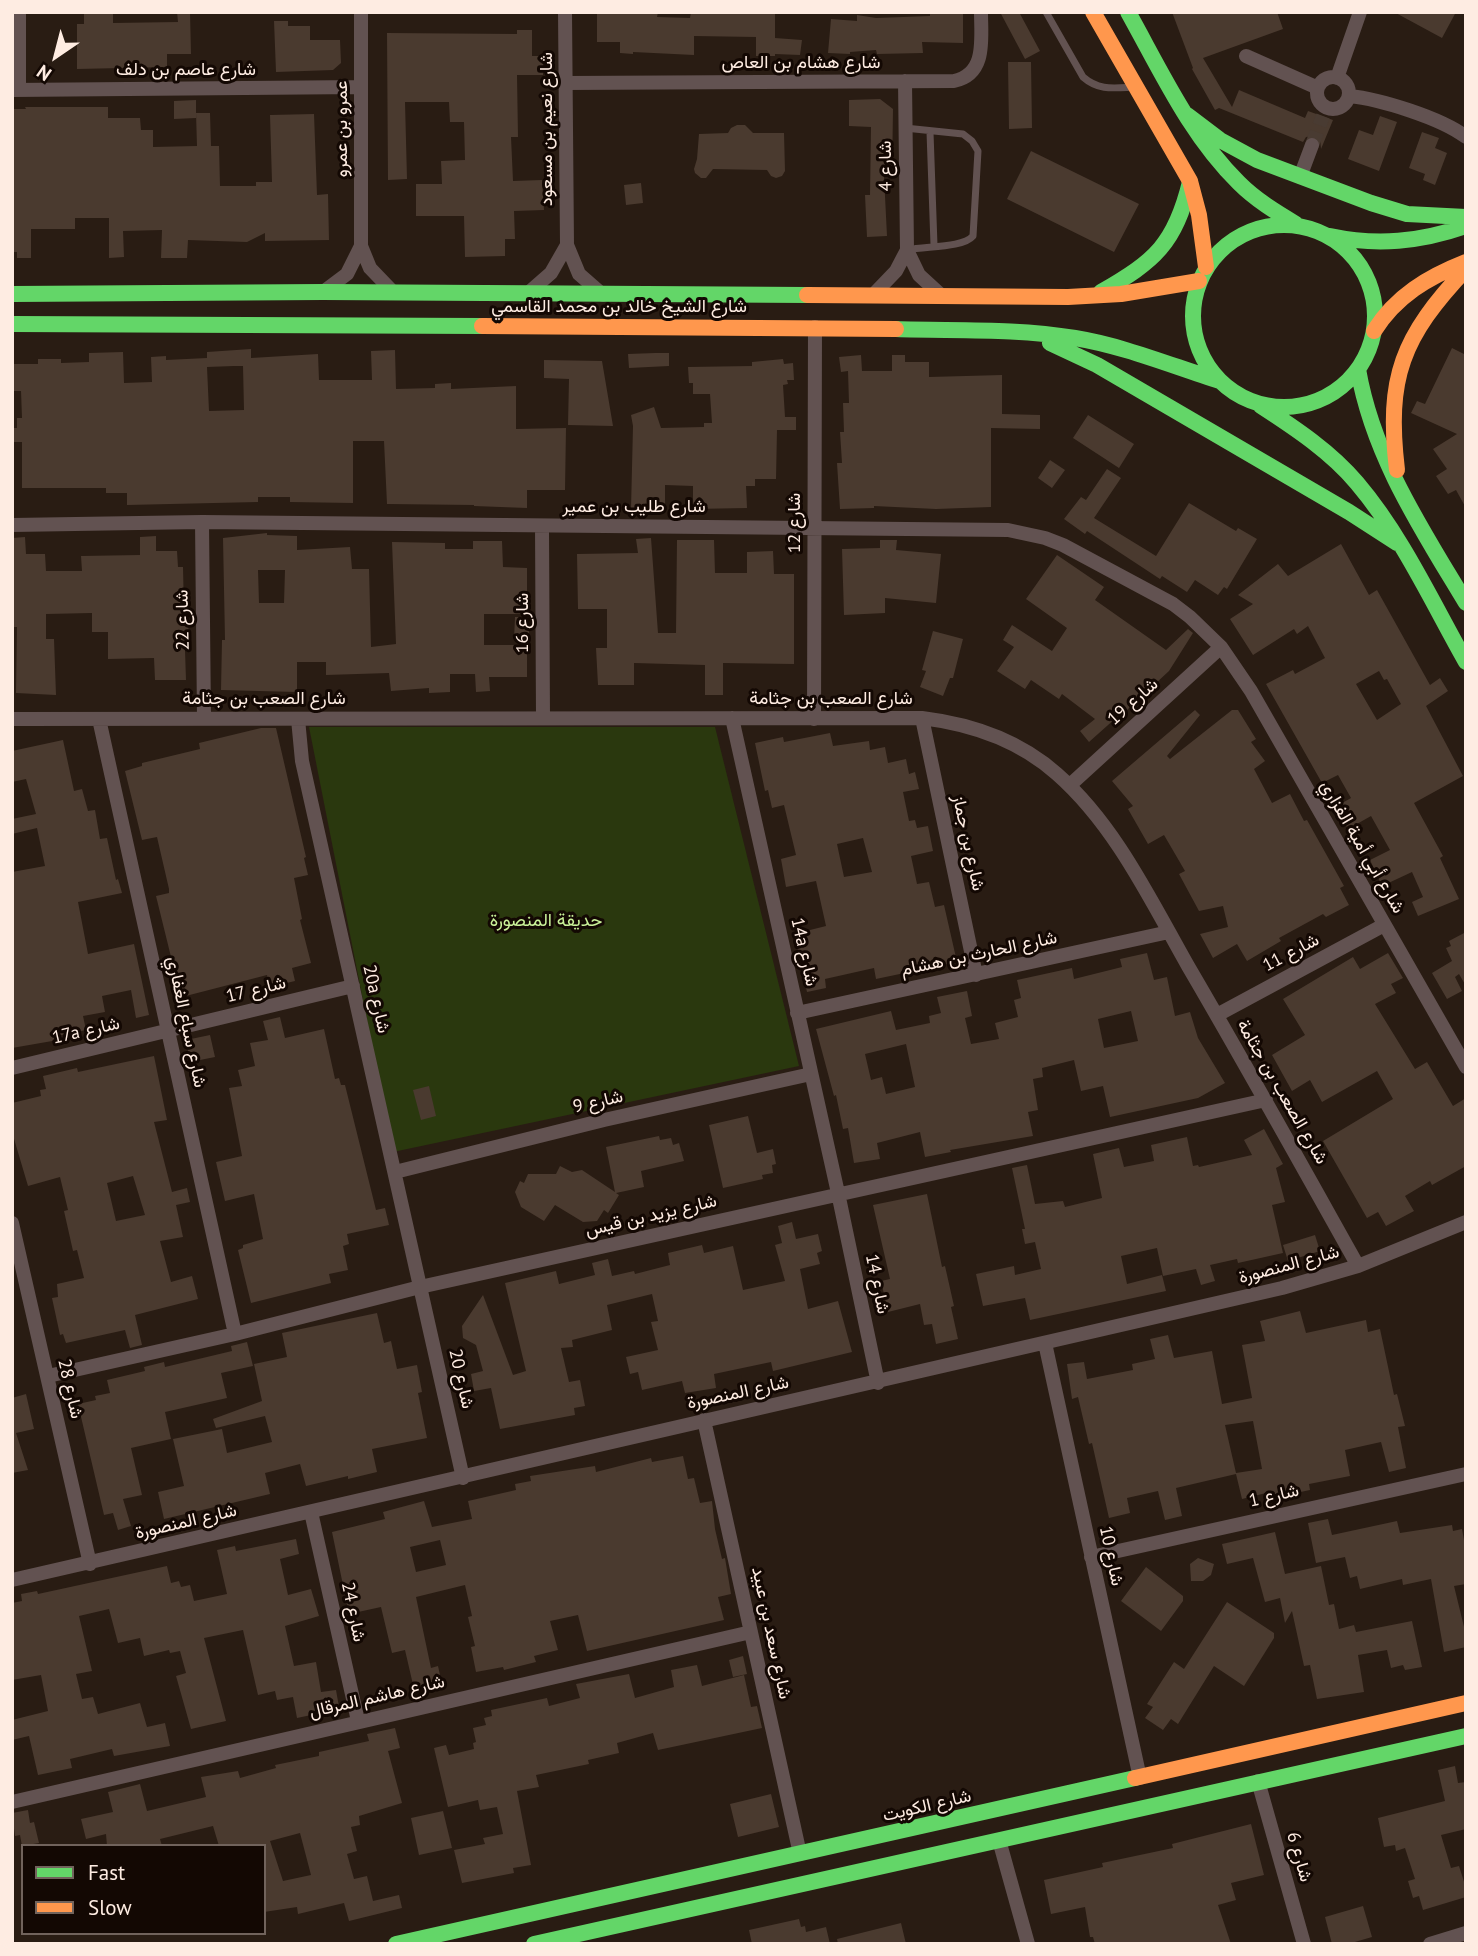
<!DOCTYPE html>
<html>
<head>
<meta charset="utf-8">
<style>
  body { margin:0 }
  #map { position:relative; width:1478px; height:1956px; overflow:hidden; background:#291c13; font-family:"PT Sans",sans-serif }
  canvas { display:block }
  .frame { position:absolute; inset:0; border:14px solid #feece2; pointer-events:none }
  .legend { position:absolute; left:21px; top:1844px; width:245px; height:91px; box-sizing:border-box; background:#130803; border:2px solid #71635c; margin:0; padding:9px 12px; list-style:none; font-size:21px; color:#feece2 }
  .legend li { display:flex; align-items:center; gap:14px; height:35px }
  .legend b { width:35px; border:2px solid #71635c }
  .north { position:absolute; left:21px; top:21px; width:70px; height:70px; -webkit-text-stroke:5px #130803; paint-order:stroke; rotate:215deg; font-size:19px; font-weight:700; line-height:28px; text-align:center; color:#feece2 }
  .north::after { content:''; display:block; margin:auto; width:24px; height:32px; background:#feece2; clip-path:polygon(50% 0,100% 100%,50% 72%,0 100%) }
</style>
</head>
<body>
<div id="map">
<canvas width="1478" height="1956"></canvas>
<div class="frame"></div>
<ul class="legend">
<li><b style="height:9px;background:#63d668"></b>Fast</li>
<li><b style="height:9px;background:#ff974d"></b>Slow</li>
</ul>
<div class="north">N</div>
</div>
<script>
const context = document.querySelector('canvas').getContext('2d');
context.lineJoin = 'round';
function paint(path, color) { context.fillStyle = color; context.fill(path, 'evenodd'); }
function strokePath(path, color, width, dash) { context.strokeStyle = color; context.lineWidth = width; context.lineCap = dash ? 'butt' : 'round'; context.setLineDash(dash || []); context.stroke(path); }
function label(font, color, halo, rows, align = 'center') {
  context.font = font + ' "PT Sans",Vazirmatn,sans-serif'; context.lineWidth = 6; context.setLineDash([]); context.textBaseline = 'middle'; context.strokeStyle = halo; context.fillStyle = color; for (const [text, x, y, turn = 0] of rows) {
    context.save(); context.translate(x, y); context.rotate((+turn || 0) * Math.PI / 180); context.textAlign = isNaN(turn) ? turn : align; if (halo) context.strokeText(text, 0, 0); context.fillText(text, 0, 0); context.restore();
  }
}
paint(new Path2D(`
  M309,727H715L799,1066L393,1152Z`), '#2a380e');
paint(new Path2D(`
  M84,12H113V23L178,22L177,12H190L191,54H167V67L77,69V24H84Z
  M639,12H658L657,17L690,18L691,12H775V38L802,40L800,55L775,54V56H756V37L694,36V55L633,52V54L620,53V42H597V14H639Z
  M930,12H963V43L922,42L923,53L877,54L876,50L850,52V54L828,53L831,19L857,21V15L876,18L930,16Z
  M1000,12H1019L1040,51L1025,59Z
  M1172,12H1277L1283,29L1203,58L1232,107L1239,90L1305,118L1308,111L1333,120L1321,149L1320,139L1315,136L1306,137L1303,142L1219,108L1215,110L1192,69L1193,68Z
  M1394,12H1456L1442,38Z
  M274,21H288V26H310V40H340L341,63L333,70L276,72Z
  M517,30H532V56H543V75H517L518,137H511L513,181L542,180L544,210L514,211L515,239H505V256L465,257L464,216H416V184H442L441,161L465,160L464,122H450L449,102H405L407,179L388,180L387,33L517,34Z
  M1008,62H1031L1032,128L1009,129Z
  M880,99L893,109L892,176H884L887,236L867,237L865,195H870L871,127L849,126V100Z
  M196,100V118L174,119V101Z
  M25,107H108V118H140L141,130H153V147L197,146L196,113H210L211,146H219L220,186H256V182H272L270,115L314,114L317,195L328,194L329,240L265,241V233L247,242L188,240L187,258H161L162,230L123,231L124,257L109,258V218H75V229H31V258H17V252H12V109H26Z
  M1380,116L1397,122L1379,171L1348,159L1359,130L1373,135Z
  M737,125H745L753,133H784L785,171L782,176L776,178L771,176L767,170L713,169L706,178H701L695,173L694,169L697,159L699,134L728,133L731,128Z
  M1422,132L1439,138L1435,148L1447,153L1435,185L1423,180L1425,174L1409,168Z
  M1031,151L1139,204L1114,252L1007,199Z
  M641,183L643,203L626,205L624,185Z
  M1452,348L1466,355V508L1456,490L1448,494L1436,476L1447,469L1433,449L1457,434L1411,413L1417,401L1425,404Z
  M251,349V358L318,354L319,380H372L371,351L395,350L396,389L435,388V384L451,383V389L516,386V429L566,428L565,490H527V508L474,506V505L387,504L384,441H353V503L290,502V497H258V502L127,505V493H106V488H22V442H12V428H17V418H22L21,391H12V364H38V359H61V363L89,362V353L123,352L124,383L152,382L151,357L166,356V360L207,358V352ZM234,366H243L244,410L209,411L207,367Z
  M655,353H669V366L629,368L628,354Z
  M861,355L862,371H892V355H905V362H929V377L1002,375V414L1040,415V429L991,428V507L936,509L874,506V508L840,509L837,463H842L840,432H844L843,403H849L848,371L841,372L839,357Z
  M783,359L784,364L793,363L794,380H787L788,384L783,385L785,417H796V430H777L776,479H755V486H746L747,508L693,509V486L665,485V508L631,509L633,426L631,415L654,407L661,428L704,427V423H712L710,394H693V383H689L688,367L752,366V362Z
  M544,360L602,361L613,426L568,425L569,379L544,378Z
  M1088,415L1134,444L1119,468L1073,438Z
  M1050,460L1065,470L1052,488L1038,478Z
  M1107,469L1121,478L1094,518L1156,556L1189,503L1236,531L1238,528L1257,539L1227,589L1224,587L1218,595L1195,580L1187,592L1162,576L1160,579L1087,531L1085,534L1064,519L1081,497L1086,500Z
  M267,533V535L297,536V550L350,547L352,569H369L371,647L396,644L392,542L445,543V549H473V541H502L503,567L527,568V614H484V645H527V677H489L490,691L476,692L475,674H450V692L429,693V688L391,691L389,673L326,675V662H297V692L221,690L222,640H225L223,538ZM258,570H285L284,603H259Z
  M156,536V551H177L178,567H183L184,611H188L189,650H185L186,680H155L154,658L108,659V632H92V613L46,614V639H54L56,695L16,693L17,627H12V538L25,537L26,554H45L46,571H82L81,556L140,555V537Z
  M651,538L658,633H676L677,540H714L715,573H747V552L773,551L774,574H794V664L723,663V695H705V665L634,663V685H598L596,648H607V609H578L577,554L638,553L636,539Z
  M880,540H897L896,550L941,554L936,603L885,598V613L844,615L842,549L880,548Z
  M1341,544L1369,595L1377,590L1430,685L1440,678L1448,691L1426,706L1463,776L1414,803L1443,856L1440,858L1459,899L1418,916L1412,902L1423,897L1412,872L1382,886L1370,860L1390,850L1371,816L1348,829L1335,807L1351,798L1338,775L1322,783L1266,684L1293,670L1295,674L1325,658L1308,626L1297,634L1294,629L1253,655L1230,619L1253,604L1238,595L1278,564L1288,576ZM1379,671L1384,680L1387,679L1401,704L1377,720L1356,684Z
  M1057,555L1104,587L1095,600L1166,650L1188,629L1193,633L1169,671L1127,710L1126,709L1089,742L1080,731L1095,719L1062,694L1059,699L1031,680L1025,689L997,671L1014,647L1003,640L1012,625L1052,651L1067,628L1026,599Z
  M515,617H529V640H514Z
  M933,631L963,639L953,678H950L943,696L920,687L926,671L922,670Z
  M1195,710L1200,715L1167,756L1170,759L1232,710H1238L1256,739L1251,742L1265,761L1254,769L1272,803L1290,794L1304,821L1307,820L1344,886L1340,888L1349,905L1326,917L1323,914L1279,938L1281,941L1247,961L1237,944L1213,958L1200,934L1228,927L1223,906L1199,911L1179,874L1185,871L1164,835L1148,844L1128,809L1133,806L1112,781Z
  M261,728H276L306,857L304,858L308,875L294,878L302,919L300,920L311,963L292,968L295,981L270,987L267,975L178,998L170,966L173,965L156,896L169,893V889L157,837L142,840L125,771L142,766V763L200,749L199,743Z
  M830,733L833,746L869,741L870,750L885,747L888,763L906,759L909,774L915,772L919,789L903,792L909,821L915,820L917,828L928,826L933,851L911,856L917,884L929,882L935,907L944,905L957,962L876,979L874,968L825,979L826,988L807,992L794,934L826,926L816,881L786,887L781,859L796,855L784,805L772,808L768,790L765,791L755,743L783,737L784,742ZM863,838L872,872L844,877L837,844Z
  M63,740L74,791L82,789L88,811L95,810L100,839L107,838L116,880L118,879L122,893L78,902L88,954L134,944L149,1015L136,1018L131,990L102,996L105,1012L83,1016L86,1030L57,1036L58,1040L12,1048V872L45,866L37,828L12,834V819L36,814L26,779L12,782V751Z
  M1466,932V986L1459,974L1455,977L1462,991L1447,999L1432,973L1452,961L1446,948L1451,946L1449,941Z
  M1147,953L1154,980L1167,977L1175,1016L1190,1012L1198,1038L1225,1083L1198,1098L1110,1117L1103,1086L1081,1091L1074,1060L1042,1068L1043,1077L1033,1079L1038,1110L1028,1112L1033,1136L950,1150L951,1152L925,1157L920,1132L877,1143L880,1159L854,1163L848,1128L843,1129L836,1095L834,1096L816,1029L891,1011L896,1030L930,1023L929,1016L941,1013L937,997L967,991L972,1016L965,1018L971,1044L999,1039L995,1023L1018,1017L1014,1000L1021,998L1017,980L1072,968L1074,979L1122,967L1120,959ZM1131,1011L1138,1041L1104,1048L1098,1019ZM906,1044L915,1087L886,1094L882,1077L871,1080L865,1054Z
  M1388,953L1403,978L1391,984L1396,993L1375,1004L1415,1069L1427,1062L1453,1106L1466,1098V1166L1432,1185L1430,1181L1405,1196L1414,1211L1386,1226L1378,1212L1367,1218L1323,1141L1393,1099L1377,1071L1322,1102L1310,1080L1292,1091L1272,1055L1305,1035L1283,999L1353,957L1360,969Z
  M280,1017L285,1038L324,1029L335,1079L339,1078L341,1085H345L376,1210L385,1208L389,1225L347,1234L349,1244L343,1246L348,1270L329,1274L331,1283L251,1303L238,1250L243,1248V1245L263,1239L254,1194L225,1201L216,1162L242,1156L229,1088L242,1086L238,1070L255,1066L250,1043L268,1040L263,1021Z
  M210,1035L215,1057L190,1062L186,1040Z
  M154,1056L167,1120L154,1122L172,1192L187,1188L190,1202L176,1205L183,1237L160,1241L171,1282L192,1276L198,1299L135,1315L142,1345L130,1348L125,1330L66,1343L63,1334L60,1335L52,1298L58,1297L57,1284L84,1278L77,1250L73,1251L64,1211L68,1210L60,1177L28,1186L12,1132V1103L41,1096L40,1090L46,1089L43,1076L77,1068L78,1072ZM133,1176L145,1215L116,1221L107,1183Z
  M429,1086L436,1116L421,1120L413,1090Z
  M748,1116L757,1153L773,1149L776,1164L772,1165L773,1173L762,1175L763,1179L723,1188L709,1125Z
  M1264,1129L1283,1164L1276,1168L1285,1202L1272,1205L1283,1253L1238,1263L1237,1259L1210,1265L1215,1281L1201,1285L1196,1269L1163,1276L1157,1248L1121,1256L1127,1284L1162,1275L1166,1291L1030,1320L1025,1298L983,1306L976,1274L1014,1266L1015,1275L1041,1269L1035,1242L1025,1244L1022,1229H1025L1012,1168L1027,1165L1035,1204L1063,1201L1065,1207L1102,1198L1093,1154L1119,1148L1124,1167L1154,1161L1151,1145L1187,1137L1193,1166L1198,1165L1199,1167L1252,1155L1244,1140Z
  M659,1136L660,1140L671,1138L673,1145L679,1143L684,1161L641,1171L644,1187L616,1193L619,1195L608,1213L604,1210L597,1221L583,1222L555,1205L544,1221L521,1207L515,1192L520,1181L524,1183L528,1174H556L560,1166L572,1172L582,1170L615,1192L606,1147Z
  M927,1194L942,1267L945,1266L954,1306L951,1307L958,1339L936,1344L932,1324L924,1325L920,1304L888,1312L881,1281L890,1279L873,1205Z
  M792,1222L796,1239L818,1234L822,1251L817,1253L820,1264L800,1269L808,1309L838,1301L852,1352L773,1371L771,1362L714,1374L716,1388L685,1393L682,1381L642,1390L638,1372L630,1374L626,1357L658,1350L651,1322L658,1321L652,1294L607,1305L612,1330L572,1340L573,1347L561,1348L569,1382L580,1380L585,1406L574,1408L575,1415L500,1429L491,1388L474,1391L471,1374L483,1371L476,1345L463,1338L462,1326L483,1295L513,1375L526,1371L505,1283L556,1271L559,1284L595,1275L592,1263L608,1259L612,1276L634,1271L635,1274L670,1265L668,1253L702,1245L704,1253L733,1246L743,1290L785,1281L775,1245L782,1243L778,1226Z
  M1315,1235L1320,1251L1288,1261L1283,1245Z
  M1300,1311L1306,1333L1366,1320L1368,1332L1380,1329L1394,1395L1397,1394L1405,1426L1398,1427L1406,1468L1389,1472L1381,1442L1345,1450L1350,1476L1309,1484L1310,1490L1291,1494V1491L1267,1496L1266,1493L1242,1499L1236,1474L1176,1488L1182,1516L1165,1520L1158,1491L1127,1498L1130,1513L1109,1518L1092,1443L1089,1444L1078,1397L1072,1399L1067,1364L1084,1362L1087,1379L1133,1370L1132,1364L1155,1359L1150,1339L1168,1335L1174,1358L1212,1351L1222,1404L1252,1398L1242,1345L1265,1341L1260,1321ZM1253,1421L1262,1469L1236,1473L1225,1425Z
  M377,1313L384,1343L391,1341L397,1369L417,1365L422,1392L418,1393L427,1438L372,1449L377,1472L348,1479V1476L306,1486L300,1464L265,1473L270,1494L164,1519L158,1492L184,1486L173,1439L222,1429L227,1453L272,1442L265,1416L216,1428L213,1419L262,1401L254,1364L287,1357L282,1333Z
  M247,1342L253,1366L221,1373L227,1398L165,1412L171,1439L131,1448L142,1495L123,1499L131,1526L118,1530L113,1513L104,1515L78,1404L96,1400L95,1396L110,1393L107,1380L145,1371L144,1367L164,1362L165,1367L232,1351L231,1346Z
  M26,1394L34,1429L16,1433L28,1470L12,1473V1398Z
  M683,1456L688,1479L694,1478L700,1503L712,1501L715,1529L722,1559L725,1558L731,1594L718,1597L724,1620L587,1651L578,1615L550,1621L558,1650L534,1656L536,1662L504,1670L503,1667L476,1672L471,1647L475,1646L468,1617L472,1616L465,1585L416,1597L431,1668L438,1666L442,1684L414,1689L405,1650L392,1653L381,1607L349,1614L332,1532L385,1519L383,1512L424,1501L432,1527L472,1519L468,1501L516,1490L515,1484L531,1481L530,1476L595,1466L596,1472L651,1458L652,1462ZM440,1540L446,1565L416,1572L410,1547Z
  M1328,1519L1332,1535L1397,1521L1400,1533L1452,1525L1453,1531L1462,1529L1466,1551V1584L1454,1586L1466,1635V1647L1444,1652L1431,1579L1403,1585L1402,1579L1360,1589L1357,1576L1350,1578L1345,1557L1316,1563L1308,1523Z
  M1275,1532L1285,1574L1321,1566L1329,1605L1334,1604L1339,1629L1354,1625L1356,1632L1412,1621L1422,1667L1405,1670L1403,1665L1391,1668L1387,1650L1358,1655L1364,1692L1317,1699L1310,1665L1304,1666L1292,1611L1285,1623L1280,1598L1265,1602L1253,1558L1227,1564L1222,1544Z
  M296,1539L299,1554L280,1559L288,1595L311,1589L319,1616L285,1626L294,1666L316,1662L321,1692L336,1690L339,1707L315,1710L316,1714L297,1718L293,1697L277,1700L275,1691L258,1695L243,1630L204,1638L226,1721L191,1729L176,1676L186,1673L180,1651L170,1653L169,1650L144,1656L140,1638L118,1643L109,1609L79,1616L92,1671L76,1674L82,1699L93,1697L98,1714L140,1703L147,1727L165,1723L170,1746L114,1756L112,1749L70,1759L72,1768L38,1775L29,1736L12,1740V1720L48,1711L41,1675L12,1680V1603L22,1601L21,1594L37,1591L38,1594L167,1566L171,1583L179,1581L181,1587L190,1585L194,1601L227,1594L217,1550L235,1546L236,1551Z
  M1198,1558L1214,1564L1211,1575L1203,1581H1191L1190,1564Z
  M1146,1567L1183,1596V1601L1161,1631L1121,1601Z
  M1227,1602L1274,1633V1638L1244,1686L1214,1666L1178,1724L1171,1719L1163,1730L1145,1718L1153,1707L1147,1704L1174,1662L1184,1669Z
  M743,1656L747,1674L733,1677L729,1660Z
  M697,1665L702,1686L744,1675L751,1707L757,1706L762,1728L658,1750L653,1733L617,1743L619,1753L588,1760L589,1764L536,1775L539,1787L517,1791L531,1865L513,1868L514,1873L462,1883L454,1850L485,1844L483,1838L503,1834L497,1807L480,1810L478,1800L448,1807L434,1748L446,1745L449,1755L474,1749L473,1743L476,1742L473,1728L486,1725L484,1718L492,1716L491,1710L547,1698L549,1706L580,1698L576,1684L629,1674L635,1698L674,1687L671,1670Z
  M395,1728L400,1748L388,1751L402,1803L359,1816L360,1825L351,1827L357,1851L347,1854L354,1879L367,1876L373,1901L399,1895L402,1908L349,1921L344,1903L298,1914L297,1907L264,1912V1846H219L213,1826L160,1839L162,1846H107L106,1834L86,1839L81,1819L113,1812L108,1792L140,1784L147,1811L206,1797L201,1777L238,1771L240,1778L276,1768L275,1765L319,1756V1752L369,1741L367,1734ZM300,1833L311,1875L283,1881L270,1841Z
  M1455,1766L1458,1783L1466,1782V1829L1441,1835L1451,1868L1459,1866L1466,1888V1897L1423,1910L1419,1896L1413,1898L1408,1881L1415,1879L1405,1848L1396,1851L1395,1845L1384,1847L1378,1818L1445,1801L1438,1770Z
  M771,1794L779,1827L738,1837L730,1804Z
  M28,1810L30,1823L34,1822L39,1843L22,1846L20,1835L15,1836L12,1813Z
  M443,1811L452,1848L419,1855L411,1818Z
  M1251,1824L1264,1875L1231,1883L1236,1900L1218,1905L1231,1944H1095L1093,1937H1090L1085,1907L1051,1914L1044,1880L1103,1867L1102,1863L1173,1848L1172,1844Z
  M1363,1906L1372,1937L1348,1944H1332L1325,1917Z
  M799,1919L801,1927L805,1926L806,1932L826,1927L830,1944H752L749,1930Z
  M901,1923L906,1944H838L837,1939Z`), '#4a3a2f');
strokePath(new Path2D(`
  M1312,145L1323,116`), '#493b32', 14, [14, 7]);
strokePath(new Path2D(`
  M1046,12L1083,77C1099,91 1114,88 1134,87
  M905,128L963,134L972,141L978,151L973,236C963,248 926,246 908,250
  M930,132L934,245`), '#625251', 7);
strokePath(new Path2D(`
  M19,12V90
  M361,12V246L370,268L394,293
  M565,12L567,245L579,274L603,295
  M1246,56L1318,88
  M1317 93a16 16 0 1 1 32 0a16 16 0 1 1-32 0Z
  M1337,78L1360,12
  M905,81L907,250L919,275L943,297
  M566,83L954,81C987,74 981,39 981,12
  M12,90L361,87
  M1349,96C1380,99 1441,118 1466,137
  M1300,177L1312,145
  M323,292L347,274L361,246
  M527,294L551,273L567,245
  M872,296L896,271L907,250
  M202,522L204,719
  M12,525L202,522L1008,530L1045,538L1063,545L1173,604L1190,617L1221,647L1251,691L1466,1067
  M542,527L543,718
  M732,718L838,1193L878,1383
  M922,718L976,975
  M12,719L922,718C971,724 1019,740 1057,774C1115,825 1150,899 1188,966C1246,1065 1302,1166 1358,1266
  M99,719L235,1334
  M298,719L302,761L463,1478
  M814,719L815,327
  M1070,785L1221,647
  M797,1013L1169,932
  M1217,1015L1384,925
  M12,1068L353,986
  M395,1172L604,1120L811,1074
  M12,1223L90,1564
  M1045,1343L1140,1778
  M48,1376L235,1334L420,1287L1266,1100
  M704,1420L800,1854
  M311,1512L358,1721
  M1091,1557L1466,1474
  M12,1580L1282,1288L1358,1266L1466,1222
  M1258,1781L1304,1944
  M12,1802L751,1632
  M999,1840L1028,1944
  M1430,1944L1466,1933`), '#625251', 14);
strokePath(new Path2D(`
  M1128,12C1161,71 1190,135 1239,183C1256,200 1276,212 1296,224
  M1187,115L1220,140L1257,160L1371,203L1407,214L1466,217
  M1193 316a91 91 0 1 1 182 0a91 91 0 1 1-182 0Z
  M1330,236C1377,246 1420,242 1466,226
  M1101,292C1155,261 1175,244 1190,182
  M12,294L323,292L807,295
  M12,324L482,326
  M896,329C955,331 1016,328 1075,338C1124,346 1172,366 1220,381
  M1050,343L1097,365L1349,512L1397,543
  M1358,369C1373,456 1421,528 1466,603
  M1261,406C1295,428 1331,452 1357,483C1402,536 1432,602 1466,662
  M396,1944L1135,1778
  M534,1944L1466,1736`), '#63d668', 16);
strokePath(new Path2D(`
  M1093,12L1190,181L1199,215L1206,267
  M807,295L1068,297L1121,294L1199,281
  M482,326L896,329
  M1374,331C1396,296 1428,277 1466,262
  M1397,470C1386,377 1402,337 1466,269
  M1135,1778L1466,1703`), '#ff974d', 16);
label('18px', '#feece2', '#130803', [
  ["شارع هشام بن العاص",801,63],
  ["شارع عاصم بن دلف",186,70],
  ["عمرو بن عمرو",342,129,-90],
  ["شارع نعيم بن مسعود",547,129,-90],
  ["شارع 4",886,166,-91],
  ["شارع الشيخ خالد بن محمد القاسمي",619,307],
  ["شارع طليب بن عمير",634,507],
  ["شارع 12",795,523,-90],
  ["شارع 22",183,620,-91],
  ["شارع 16",523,623,-90],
  ["شارع الصعب بن جثامة",264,699],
  ["شارع الصعب بن جثامة",831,699],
  ["شارع 19",1133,702,-42],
  ["شارع بن جماز",968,843,78],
  ["شارع أبي أمية الفزاري",1362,847,60],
  ["14a شارع",804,952,77],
  ["شارع 11",1291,953,-28],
  ["شارع الحارث بن هشام",979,954,-12],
  ["شارع 17",256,990,-14],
  ["20a شارع",376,999,77],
  ["شارع سباع الغفاري",186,1022,78],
  ["17a شارع",86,1031,-13],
  ["شارع الصعب بن جثامة",1282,1092,60],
  ["شارع 9",598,1102,-13],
  ["شارع يزيد بن قيس",651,1216,-13],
  ["شارع المنصورة",1289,1265,-15],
  ["شارع 14",877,1284,78],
  ["شارع 20",461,1379,77],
  ["شارع 28",70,1389,77],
  ["شارع المنصورة",738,1393,-12],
  ["شارع 1",1274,1496,-13],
  ["شارع المنصورة",186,1522,-13],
  ["شارع 10",1111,1556,78],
  ["شارع 24",353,1612,78],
  ["شارع سعد بن عبيد",771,1633,78],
  ["شارع هاشم المرقال",377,1697,-13],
  ["شارع الكويت",927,1806,-13],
  ["شارع 6",1299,1857,74]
]);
label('18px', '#caf299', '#130803', [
  ["حديقة المنصورة",546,921]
]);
</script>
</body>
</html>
